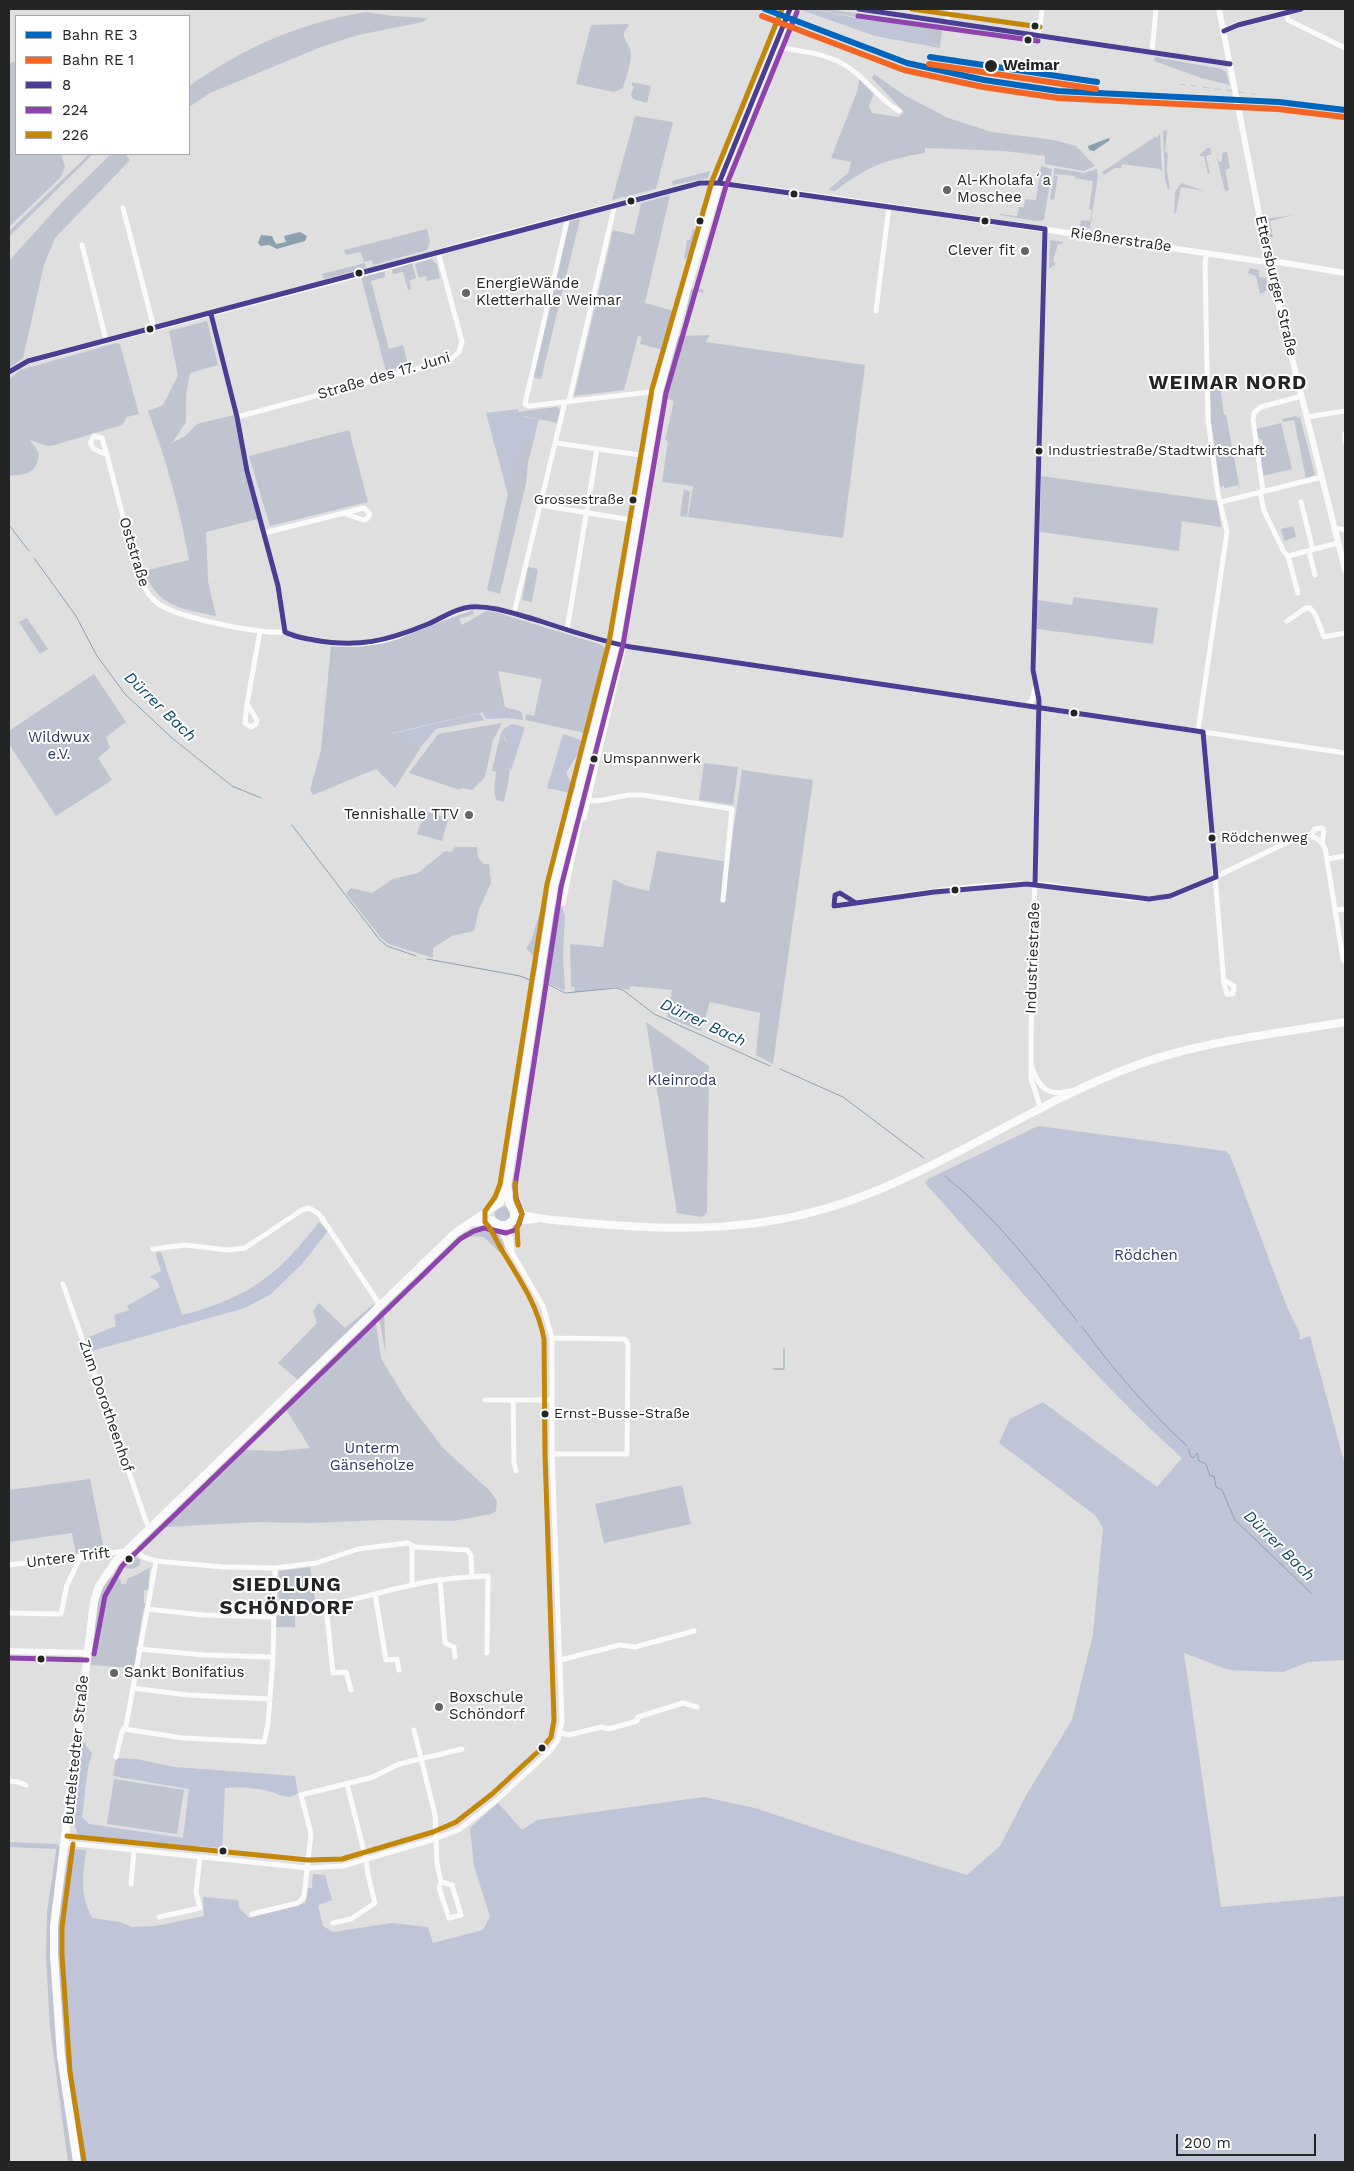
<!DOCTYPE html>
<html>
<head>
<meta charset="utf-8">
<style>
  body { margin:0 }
  #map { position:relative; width:1354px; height:2171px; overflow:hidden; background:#dfdfdf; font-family:"Work Sans",sans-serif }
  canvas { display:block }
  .frame { position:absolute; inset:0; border:10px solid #232424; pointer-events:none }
  .legend { position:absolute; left:15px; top:15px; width:175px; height:140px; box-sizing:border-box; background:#fff; border:1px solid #a7a7a7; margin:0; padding:6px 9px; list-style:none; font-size:15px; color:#232424 }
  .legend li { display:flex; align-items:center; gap:10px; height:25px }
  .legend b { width:25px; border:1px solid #a7a7a7 }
  .scale { position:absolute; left:1176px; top:2134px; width:140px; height:22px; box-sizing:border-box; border:2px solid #232424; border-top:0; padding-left:6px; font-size:15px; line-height:18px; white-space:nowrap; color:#232424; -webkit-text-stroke:4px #fff; paint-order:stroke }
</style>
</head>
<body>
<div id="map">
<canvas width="1354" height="2171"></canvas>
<div class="frame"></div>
<ul class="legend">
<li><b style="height:6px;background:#0065bd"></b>Bahn RE 3</li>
<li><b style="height:6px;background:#f26522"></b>Bahn RE 1</li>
<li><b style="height:6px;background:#493e92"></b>8</li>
<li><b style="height:6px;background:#8e44ad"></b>224</li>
<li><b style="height:6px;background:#c28609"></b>226</li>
</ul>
<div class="scale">200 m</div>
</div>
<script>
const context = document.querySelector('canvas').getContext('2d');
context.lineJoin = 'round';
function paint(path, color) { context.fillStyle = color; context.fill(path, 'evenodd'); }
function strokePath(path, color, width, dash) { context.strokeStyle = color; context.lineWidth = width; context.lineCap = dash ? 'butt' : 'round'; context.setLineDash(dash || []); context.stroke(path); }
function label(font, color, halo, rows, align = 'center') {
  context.font = font + ' "Work Sans",sans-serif'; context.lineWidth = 4; context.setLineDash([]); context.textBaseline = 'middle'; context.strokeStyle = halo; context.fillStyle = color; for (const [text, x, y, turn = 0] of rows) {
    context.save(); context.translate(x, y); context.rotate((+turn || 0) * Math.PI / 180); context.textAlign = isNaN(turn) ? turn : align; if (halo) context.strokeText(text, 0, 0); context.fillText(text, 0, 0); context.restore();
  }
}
paint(new Path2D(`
  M811,9H828L930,24L939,28L942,32L940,46L867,19Z
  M365,12L393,16L428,18L423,22L358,35L321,47L210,93L189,107V86C246,47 296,24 365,12Z
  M628,24L629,26C617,36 630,42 631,53C631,64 626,78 623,88L614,92L576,84L591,25Z
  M1155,57L1222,69L1226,72L1230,85L1201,78L1154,61Z
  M16,61V154H61L65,166L61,177L9,227V63Z
  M874,74L904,95L948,118L992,132L1054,140L1076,146L1095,166L1084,171L1045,164V156L1004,151L925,148V153C884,160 868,166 835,191L828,190L849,172L851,162L831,158L858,89L859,79L874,93L869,106L872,113L898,117L904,112L872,78Z
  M632,82L651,86L647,103L633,99L631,94L634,87L632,86Z
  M635,116L673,122L656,189L612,200Z
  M1167,130L1165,152L1168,153L1167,171L1170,188L1168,190L1165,179L1163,131Z
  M1160,133L1162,172L1160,169L1122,164L1121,168H1115L1104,175L1102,172L1155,137L1157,138Z
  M1207,148H1210L1212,154L1206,156L1210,174H1208L1204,156H1199Z
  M1227,152L1230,168L1225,170L1229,190L1225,191L1217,159L1220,162L1222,161V153Z
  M89,154H93L9,237V231Z
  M111,154H125L130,160L55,238L44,265L23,358L9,368V261L63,201Z
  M1041,166L1052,169L1044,220L1037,221L999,215L1000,214L1017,216L1019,207H1024L1025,199L1036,200Z
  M1054,168L1084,173L1097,169L1098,176L1090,228L1080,227L1081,220L1090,221L1092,210L1089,209L1093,181L1075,178V176L1054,174Z
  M710,171L708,178L673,185L672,181Z
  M1054,175L1058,176L1054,200L1050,199Z
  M1181,183L1205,191L1181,187L1176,213H1174L1175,192Z
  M670,195L645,303L674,311L663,350L640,344L642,337L638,336L624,390L574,396L613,230L634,235L641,203Z
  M1293,215L1270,221L1273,237L1269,238L1265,219Z
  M580,219L541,379L532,377L567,222Z
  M427,229L430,242L427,250L373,265L372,260L364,262L361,252L346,255L344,250Z
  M693,229L697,232L691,256L684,259L687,240H690Z
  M1050,240L1063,242L1062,244H1058L1053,261L1056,264L1051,268H1049Z
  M431,259L437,264L440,278L427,281L426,276L419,278L415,264Z
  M365,263L366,268L324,279L322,274Z
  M412,263L416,278L409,281L411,289L408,290L403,272L393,274L392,269Z
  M1250,268L1259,270V277L1266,278L1268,290L1260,294L1256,276L1248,273Z
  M385,271V277L371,281L389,349L403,345L408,365L386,371L361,277Z
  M696,288L703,290V293L695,290L686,322H684L691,289Z
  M207,321L218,365L190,373L186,395V422L172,443L185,436L197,424L234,415L258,519L206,532L208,581L216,616C182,609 158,607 144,571L189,560C180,510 166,459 148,411L163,405L178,375L169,331Z
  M710,335L706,342L865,365L843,538L688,517L693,486L662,482L668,441L665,440L674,401L662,397L678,336Z
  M116,343L120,344L139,414L127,417L122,425L55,445L47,446L30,440L39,453C37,475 26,474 9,476V380L20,370Z
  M1210,384L1222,385L1221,392L1224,415H1226L1240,489L1238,485L1224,488V486L1220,487L1211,422Z
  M557,407L560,410L557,423L524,416V411Z
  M1296,416L1297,418L1300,417L1315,475L1306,478L1294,420L1283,422L1282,419Z
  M1281,423L1292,469L1263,476L1260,456L1265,457L1262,440L1258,438L1256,429Z
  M349,430L368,502L270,526L249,456Z
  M522,437L534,439L528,463L526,483L500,594L487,590L515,461Z
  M1041,476L1218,501L1221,527L1182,521L1179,551L1040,532Z
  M684,489L690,492L687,517L680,516Z
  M1293,526L1296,537L1284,541L1281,529Z
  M528,567L538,569L532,602L522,600Z
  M1074,597L1158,608L1153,644L1037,629V600L1072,605Z
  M473,610L474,614L459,619L462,625L486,611L495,612L602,645L608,652L590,734L525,720L526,714L534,716L542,679L498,671L505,707L392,733L421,747L395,788L376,769L313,795L310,790L321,750L331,646L354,647L385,643Z
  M27,618L48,649L40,654L19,622Z
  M94,674L126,722L106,737L110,748L98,758L112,780L56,816L9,744V731Z
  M502,723L493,740L485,777L472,790L461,788L460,790L409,773L438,734Z
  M501,733C516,753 509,780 504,802L496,800L494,791L496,772L492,770Z
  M704,763L738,767L733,805L699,800Z
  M742,770L813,780L773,1064L756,1055L760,1013L710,1002L701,1031L667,1017L672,990L631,986L629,990L615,987L578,992L574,991L575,987H571L570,944L603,947L613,879L627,886L649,891L657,851L729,862Z
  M425,811L447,818L448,820L442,841L417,834Z
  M455,847H477L478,858L484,864H489L491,883L479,909L474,931L452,936L433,948V958L389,944L381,938L346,893L351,888L372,893L393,879L418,873L445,851L451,852Z
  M646,1022L709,1066L707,1212L702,1217L677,1213Z
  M495 1214a8 8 0 1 1 16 0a8 8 0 1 1-16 0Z
  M488,1225L494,1228L501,1239H502L505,1247L504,1250L499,1252L484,1237L466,1236L441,1253L465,1232Z
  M433,1263L430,1273L384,1311L386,1355L378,1313Z
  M319,1303L345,1328L374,1304V1307L298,1380L278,1363L317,1323L313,1311Z
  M375,1318L381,1358L405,1398L443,1448L490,1491L497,1501L496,1511L491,1514L454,1521L383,1520L311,1523L258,1522L164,1527L244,1450L279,1451L310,1448L284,1406Z
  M90,1479L104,1549L76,1554L72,1533L9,1542V1490Z
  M682,1485L691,1524L604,1543L595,1504Z
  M131,1554L140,1560V1565L133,1569L122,1568L121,1562Z
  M153,1567L150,1569L148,1584L151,1583L149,1590H144V1603H148L143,1611L134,1668L89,1665C92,1644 93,1585 114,1576L121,1580V1584H126L128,1578C138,1576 144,1569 153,1567Z
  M310,1567L316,1606L281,1607L277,1591L279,1571Z
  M295,1613V1627H276V1617L280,1614Z
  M114,1779L184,1790L177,1834L107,1824Z
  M57,1844L60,1848L58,2057L74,2162H68L50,2028L46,1958L47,1912Z`), '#bfc4d0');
paint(new Path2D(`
  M798,9H811L930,33L934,36L932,44L940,46V48L875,36Z
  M518,409L519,412L524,411V417L539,419L534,439L522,437L508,495L486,413Z
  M505,707L522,712L523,720L507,718L486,719L482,712Z
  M480,713L484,720L436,729L421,747L391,734Z
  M512,724L525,727L511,771L506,739L501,733L505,728Z
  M563,734L583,741L582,747L566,773L570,781L577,785L575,794L547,788Z
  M542,905H548L536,976L531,975L535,958L526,948L531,941Z
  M554,906L562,907L565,915L563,954L565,991L542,980Z
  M1038,1126L1225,1151L1230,1155L1287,1307L1300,1334L1299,1340L1310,1336L1345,1465V1660L1308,1662L1283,1672L1229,1670L1184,1653L1221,1907L1345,1896V2162H80L64,2063L58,1961V1917L68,1855L74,1849L86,1850C83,1879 79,1891 92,1918L120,1922L132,1927L156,1926L204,1916L203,1897L238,1900L239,1907L249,1918L305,1903L308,1888H312L313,1874L325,1875L332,1900L318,1905L323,1926L333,1932L392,1923L428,1927L433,1943L483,1930L490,1917L474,1866L470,1828L498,1803L522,1830L537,1820L704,1797L755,1808L842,1837L967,1875L1000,1846L1028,1792L1072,1720L1093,1634L1103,1528L1096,1516L999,1443L1010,1419L1043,1402L1157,1487L1182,1458C1090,1375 1008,1275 925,1183L928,1179Z
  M319,1222L328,1231L302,1264L271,1294L245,1308L88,1352L84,1339L116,1326L114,1315L129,1310L127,1306L160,1287L157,1281L150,1277L161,1271L156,1255L157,1252H161L182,1315C208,1309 241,1296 263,1280C285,1265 302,1243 319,1222Z
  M81,1739L92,1753L88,1768L82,1817L89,1824L183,1838L189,1789L113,1776L116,1758L136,1759L175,1767L295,1776L298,1793C286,1802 277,1792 265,1790C252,1788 238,1786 225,1788L222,1848L198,1846L196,1852L79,1839L74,1823L80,1772Z
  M9,1842L57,1844L56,1849L9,1847Z`), '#bfc4d6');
paint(new Path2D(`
  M1109,138L1110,140L1094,151L1089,150L1088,146Z
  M300,232L307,236L305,241L277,249L269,245L261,246L258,243L261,235L272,236L276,244L286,242L284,236Z`), '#8ba1af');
strokePath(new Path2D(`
  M9,525L29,551
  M34,558L76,616L97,656L125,694L172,738L232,786L261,798
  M292,825L379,939L387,946L416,956
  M427,959L520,976L533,981
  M544,982L565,993L616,988L623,990L654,1014L770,1066
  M541,1009L544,993
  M780,1069L843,1097L924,1158
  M945,1176C996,1217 1036,1270 1077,1321
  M1082,1327C1114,1370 1147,1409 1187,1446
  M773,1369H784V1349
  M1189,1449L1190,1455L1193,1458L1197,1453L1199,1461L1206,1464L1210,1476H1214L1216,1487L1222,1490L1235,1520L1311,1593`), '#8ba1af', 1);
strokePath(new Path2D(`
  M859,9L1230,64
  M1286,12L1288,20L1345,48
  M947,21L950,9
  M1039,34L1042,9
  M774,45C794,52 816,51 835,60C862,71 875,97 899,111
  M1152,52L1156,9
  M123,208L154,328
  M568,217L525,404L529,406L659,391
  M82,245L106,340
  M876,311L889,206
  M211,314L237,417L247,471L278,586L284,628L285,632L292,636L336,644H361L382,641L399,636L468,607H485L506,611L606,642L631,647L1345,753
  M569,401L615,204
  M237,417L450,360L459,352L462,342L438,252
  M1307,417L1345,411
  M1345,434V442
  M556,443L647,456
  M107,455L94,449L90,443L94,436L102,438L107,455L137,570C141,582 146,594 156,602C175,618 260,634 285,632
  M1263,491L1253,420L1254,413L1261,407L1302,396
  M1260,492L1264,511L1284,552L1288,556L1298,593
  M1221,502L1322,477
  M1301,502L1313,550
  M540,505L637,521
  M1334,528L1345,530
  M264,533L364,508L370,514L367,519L363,520L343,513
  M1309,551L1315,575
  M1288,556L1338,543
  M515,609L565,402
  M1287,621L1306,608H1310L1315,614L1324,637L1345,633
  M567,630L597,449
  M247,704L245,723L251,727L256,724L257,720L247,704L260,631
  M1027,705L1032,701L1035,688
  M1198,731L1227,532L1218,494L1208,420L1205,262L1207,253
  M1203,732L1224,984L1227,994H1233L1234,986L1224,980
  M589,801L603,800L628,795H643L732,809L723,900
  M572,815L584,818L624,646
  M1310,836L1315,829L1322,828L1324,832L1322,842
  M1327,859L1345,856
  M563,903L581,817
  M856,903L840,893L835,895L834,906C898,897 968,883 1034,884C1078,885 1125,906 1169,896C1187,891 1205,882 1222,874C1248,861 1274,849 1300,836C1312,835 1319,837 1325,848L1343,959L1345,962
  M1335,910L1345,909
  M1032,1067C1038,1086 1047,1097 1069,1091
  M1041,1110L1031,1078V1035L1039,715V700L1033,670L1045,229
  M510,1224L509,1230L512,1250
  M153,1249L185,1245L227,1250L245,1248L302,1210L309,1208L319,1214L380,1305
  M63,1284L147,1524L150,1527
  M485,1400H552
  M513,1400L514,1463L516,1471
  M552,1454H627L628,1344L626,1340L623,1339L552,1338
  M132,1546L143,1557L156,1561L223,1567L275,1568L316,1563L358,1549L408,1543L415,1547L467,1550L471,1555L472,1576
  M9,1565L126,1551
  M440,1579L445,1643L454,1647L455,1657
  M412,1584V1546
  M375,1594L386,1660L397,1659L399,1670
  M326,1607L333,1673L346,1672L351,1690
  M147,1609L203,1615L273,1617
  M274,1612C322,1611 366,1595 412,1585C437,1579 462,1577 488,1576L487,1653
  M9,1613L61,1614L67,1585L81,1556
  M139,1649L204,1655L273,1657
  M560,1660L620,1645L635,1647L694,1631
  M133,1688L187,1695L270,1699
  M124,1729L183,1738L264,1742L268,1724L273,1657L275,1568
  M414,1730L435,1815L437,1863L441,1882L439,1888L449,1918L461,1915L452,1885L441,1882
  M561,1733L569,1735L601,1727L609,1729L637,1721L638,1717L683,1703L697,1707
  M116,1757L122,1732L126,1726L156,1561
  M9,1781L18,1782L26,1785
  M66,1843L308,1868L343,1866L435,1839L460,1829L497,1800L549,1752L558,1740L562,1721L552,1454V1338L543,1306L507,1244L499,1225
  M131,1884L134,1851
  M252,1914L298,1903L304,1897L311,1834L301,1795L373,1777L399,1764L462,1749
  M159,1917L200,1908L196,1892L200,1858
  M333,1923L351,1919L375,1903L368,1875L366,1859L347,1784`), '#fafafa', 5);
strokePath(new Path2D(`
  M1219,9L1270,270L1345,570
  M1224,31L1238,25L1301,9
  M9,372L28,361L388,267L481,240L700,183H719L831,198L1259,261L1279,262L1345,273
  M9,1651L87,1653`), '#fafafa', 6);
strokePath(new Path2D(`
  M508,1190C508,1198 509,1206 514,1211C522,1218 564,1221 576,1222C677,1232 771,1233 868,1194C959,1158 1042,1100 1134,1066C1201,1041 1275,1034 1345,1022
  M512,1221L535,1219
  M476,1222L491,1220L499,1225H507L514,1219V1211
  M77,2162L61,2056L54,1955V1926L94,1602L99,1586L116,1561L455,1233L500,1203L507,1186L554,885L616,644L659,391L688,285L719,183L790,9`), '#fafafa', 8);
strokePath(new Path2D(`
  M1179,84L1262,95`), '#c5c6c6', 1, [6, 6]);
strokePath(new Path2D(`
  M859,9L1230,64
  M1224,31L1238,25L1301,9
  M719,183L790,9
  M211,314L237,417L247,471L278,586L285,632C294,637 304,638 314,640C358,648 387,641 428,624C440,619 456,608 470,607C493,605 518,615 540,621C570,631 600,641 631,647L1203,732
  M9,372L28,361L700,183H719L1045,229
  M1203,732L1216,877
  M1035,884L1039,700L1033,670L1045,229
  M840,893L856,903L834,906L835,895Z
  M856,903L934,892L1027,884L1149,899L1170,896L1216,877`), '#493e92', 5);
strokePath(new Path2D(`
  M858,16L1038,41
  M94,1654L105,1596L122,1566L460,1239L474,1231L484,1228L506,1233L515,1230L519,1224L522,1214L516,1198L515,1186L561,887L623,645L666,393L726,186L797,12
  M9,1658L87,1660`), '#8e44ad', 5);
strokePath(new Path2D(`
  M912,9L1040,27
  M515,1183L516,1200L522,1214L517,1228L518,1245
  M67,1836L308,1860L342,1859L433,1832L456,1822L492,1794L543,1747L551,1737L554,1720L545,1454L544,1339C538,1306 520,1280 503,1252C496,1241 494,1232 485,1222V1211L495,1197L500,1184L547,884L609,642L652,389L712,181L782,9
  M73,1844L62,1927V1955L70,2072L84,2161`), '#c28609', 5);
strokePath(new Path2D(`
  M765,9L907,63L984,80L1058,91L1279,102L1345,110
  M930,57L1097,82`), '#0065bd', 6);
strokePath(new Path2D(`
  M762,16L904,70L983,87L1058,98L1278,109L1344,117
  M929,64L1096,89`), '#f26522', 6);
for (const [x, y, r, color] of [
  [1035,26,4.5,"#232424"],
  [1028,40,4.5,"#232424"],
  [991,66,7,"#232424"],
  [947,190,5,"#656565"],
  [794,194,4.5,"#232424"],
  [631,201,4.5,"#232424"],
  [700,221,4.5,"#232424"],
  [985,221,4.5,"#232424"],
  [1025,251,5,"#656565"],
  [359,273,4.5,"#232424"],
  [466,293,5,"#656565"],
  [150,329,4.5,"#232424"],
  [1039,451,4.5,"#232424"],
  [633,500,4.5,"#232424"],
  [1074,713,4.5,"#232424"],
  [594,759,4.5,"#232424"],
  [469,815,5,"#656565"],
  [1212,838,4.5,"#232424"],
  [955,890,4.5,"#232424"],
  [545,1414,4.5,"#232424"],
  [129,1559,4.5,"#232424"],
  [41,1659,4.5,"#232424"],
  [114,1673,5,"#656565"],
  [439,1707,5,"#656565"],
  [542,1748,4.5,"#232424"],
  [223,1851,4.5,"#232424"]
]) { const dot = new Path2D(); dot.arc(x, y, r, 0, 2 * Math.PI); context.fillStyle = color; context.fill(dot); strokePath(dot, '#fff', 2); }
label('14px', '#232424', '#fff', [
  ["Industriestraße/Stadtwirtschaft",1048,451],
  ["Grossestraße",624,500,"right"],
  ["Umspannwerk",603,759],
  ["Rödchenweg",1221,838],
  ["Ernst-Busse-Straße",554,1414]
], 'left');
label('bold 15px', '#232424', '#fff', [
  ["Weimar",1003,66]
], 'left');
label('15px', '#232424', '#fff', [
  ["Al-Kholafa´a",957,181],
  ["Moschee",957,198],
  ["Clever fit",1015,251,"right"],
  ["EnergieWände",476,284],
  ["Kletterhalle Weimar",476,301],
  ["Tennishalle TTV",459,815,"right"],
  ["Sankt Bonifatius",124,1673],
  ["Boxschule",449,1698],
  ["Schöndorf",449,1715]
], 'left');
label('15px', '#232424', '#fff', [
  ["Rießnerstraße",1121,240,8],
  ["Ettersburger Straße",1276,286,77],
  ["Straße des 17. Juni",384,376,-16],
  ["Oststraße",134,552,73],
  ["Industriestraße",1033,958,-88],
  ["Zum Dorotheenhof",106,1406,71],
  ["Untere Trift",68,1558,-7],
  ["Buttelstedter Straße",76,1750,-84]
]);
label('15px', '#2c3762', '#fff', [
  ["Wildwux",59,738],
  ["e.V.",59,755],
  ["Kleinroda",682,1081],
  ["Rödchen",1146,1256],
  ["Unterm",372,1449],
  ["Gänseholze",372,1466]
]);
label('italic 16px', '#114b6a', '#fff', [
  ["Dürrer Bach",160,707,44],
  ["Dürrer Bach",703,1023,25],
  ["Dürrer Bach",1279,1546,45]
]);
context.letterSpacing = '1px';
label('bold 20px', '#232424', '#fff', [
  ["WEIMAR NORD",1228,383],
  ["SIEDLUNG",287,1585],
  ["SCHÖNDORF",287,1608]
]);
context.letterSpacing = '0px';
</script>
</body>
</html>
